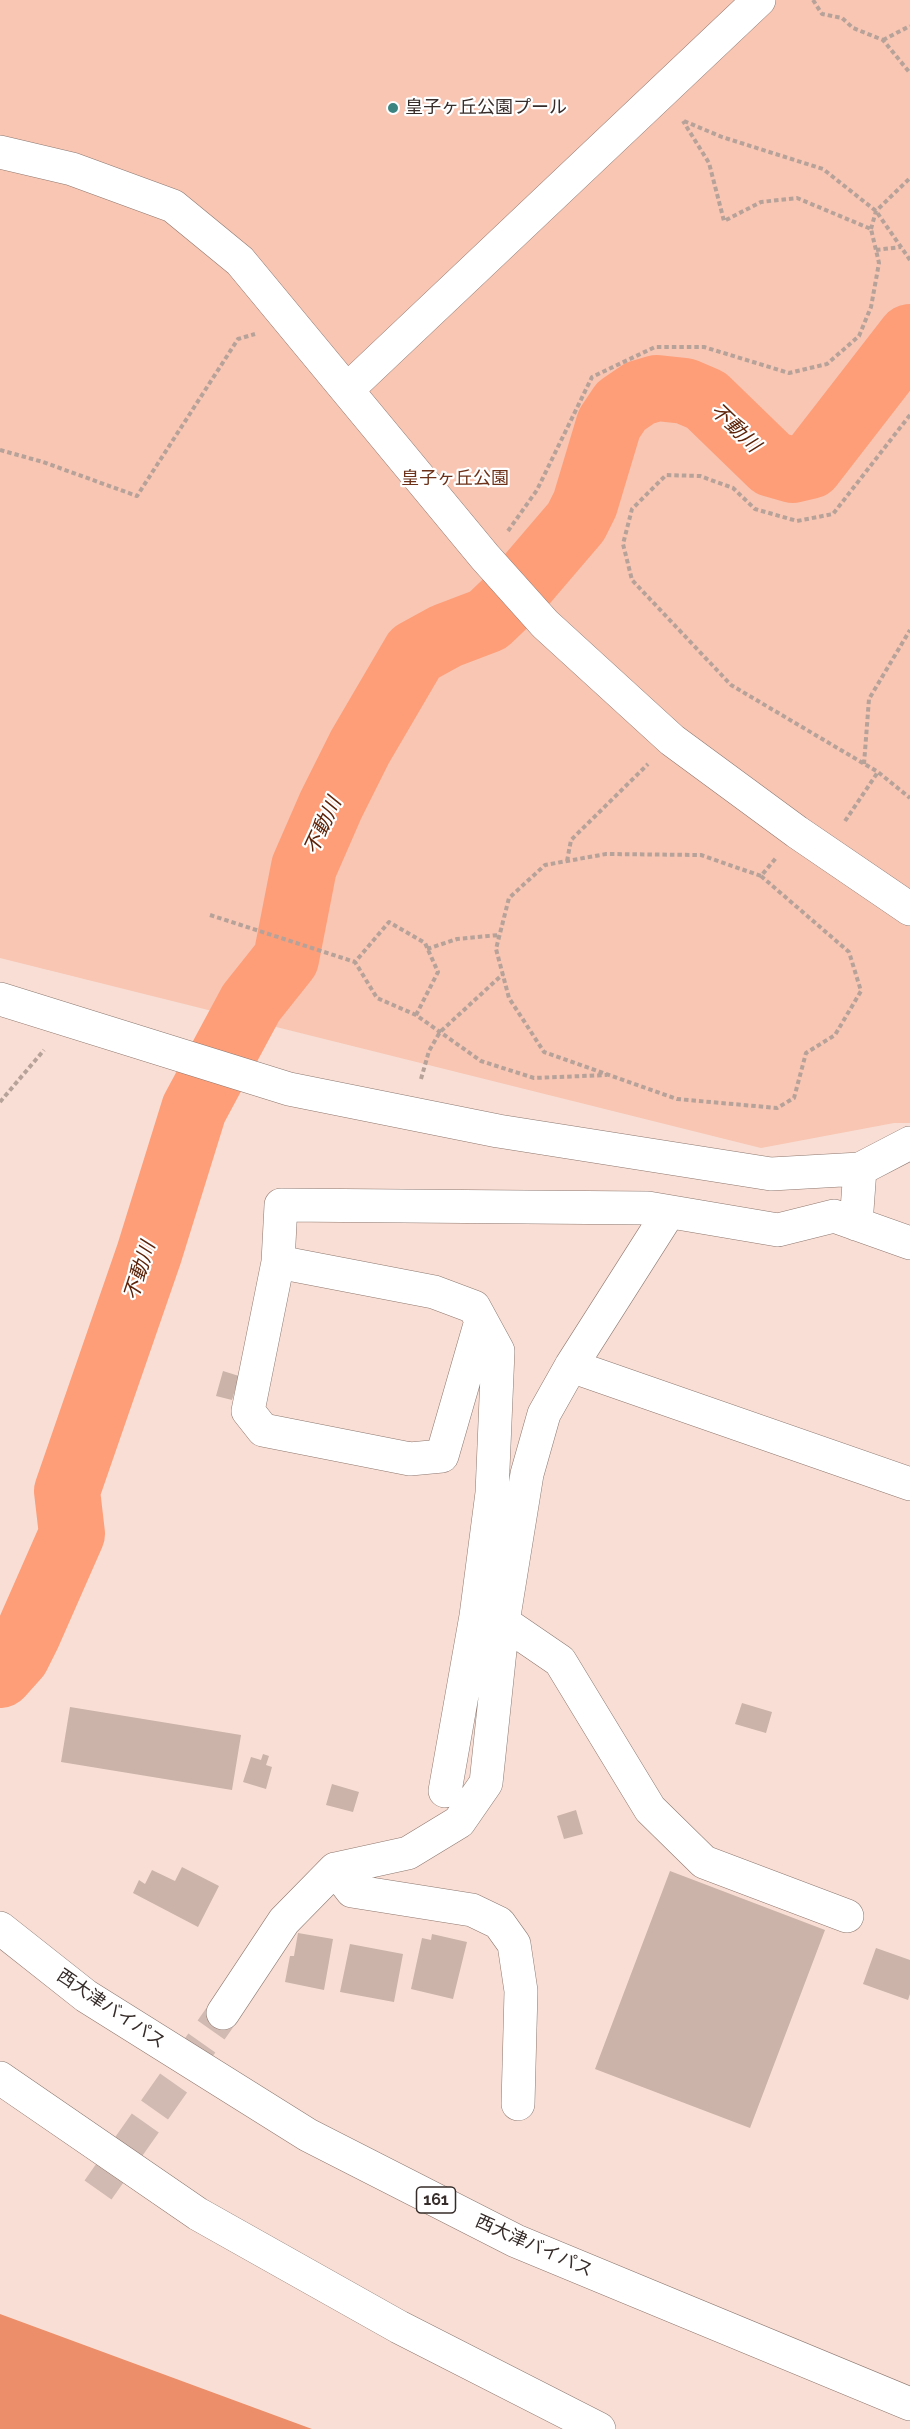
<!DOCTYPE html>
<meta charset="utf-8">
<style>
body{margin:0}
canvas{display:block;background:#f8ded4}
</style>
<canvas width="910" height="2429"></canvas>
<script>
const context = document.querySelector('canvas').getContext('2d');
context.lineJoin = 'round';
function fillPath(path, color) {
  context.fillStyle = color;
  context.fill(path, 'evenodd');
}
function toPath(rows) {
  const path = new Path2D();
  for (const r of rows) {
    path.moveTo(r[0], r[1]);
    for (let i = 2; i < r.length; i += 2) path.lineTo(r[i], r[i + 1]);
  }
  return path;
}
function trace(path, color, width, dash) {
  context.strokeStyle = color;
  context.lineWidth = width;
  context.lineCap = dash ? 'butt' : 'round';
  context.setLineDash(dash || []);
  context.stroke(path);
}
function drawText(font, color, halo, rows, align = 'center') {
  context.font = font + ' Raleway,"Noto Sans JP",sans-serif';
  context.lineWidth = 4.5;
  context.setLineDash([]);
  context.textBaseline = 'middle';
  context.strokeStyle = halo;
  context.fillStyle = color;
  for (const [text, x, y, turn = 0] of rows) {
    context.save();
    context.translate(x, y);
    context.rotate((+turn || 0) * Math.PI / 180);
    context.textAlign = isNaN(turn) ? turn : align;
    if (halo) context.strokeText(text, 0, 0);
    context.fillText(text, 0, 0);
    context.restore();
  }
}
const green = toPath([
 [0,0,910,0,910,1123,894,1123,761,1148,0,958]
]);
const forest = toPath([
 [0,2314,312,2429,0,2429]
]);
const river = toPath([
 [0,1675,17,1656,28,1634,72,1534,67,1491,149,1254,194,1109,251,1003,286,959,304,867,331,805,360,747,415,653,446,636,488,620,511,598,576,522,585,504,609,424,621,406,640,393,657,388,685,391,706,400,772,464,793,470,810,466,910,337]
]);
const building = toPath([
 [223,1371,239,1376,232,1400,216,1396],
 [742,1703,772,1712,766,1733,735,1724],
 [70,1707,241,1735,232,1790,61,1762],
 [263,1754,269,1756,266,1765,272,1767,266,1789,243,1782,251,1757,261,1760],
 [332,1784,359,1792,353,1812,326,1805],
 [576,1810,583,1834,564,1839,557,1816],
 [182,1867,219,1886,198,1927,133,1893,139,1880,145,1884,152,1870,175,1881],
 [670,1871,825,1930,750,2128,595,2069],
 [298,1933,333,1939,324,1990,285,1982,290,1956,294,1956],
 [432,1934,467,1942,453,1999,411,1989,422,1938,431,1940],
 [350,1944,403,1954,394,2002,340,1992],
 [876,1948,910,1960,910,1994,908,2000,863,1984]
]);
const minorTunnel = toPath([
 [98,2190,223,2013]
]);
const path = toPath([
 [813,0,822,14,842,18,853,28,883,40,910,73],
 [883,40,910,26],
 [684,121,722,137,823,169,876,211,910,260],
 [871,229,876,211,910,178],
 [876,250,901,247],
 [910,415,833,514,797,521,755,509,733,488,700,476,666,475,632,509,623,544,632,580,731,685,878,772,910,798],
 [0,450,43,462,137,496,238,339,255,334],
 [508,531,537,490,592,377,655,347,704,347,789,373,827,364,859,336,871,307,879,263,871,229,797,198,761,202,724,221,709,163,683,121],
 [864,764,869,699,910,630],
 [845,821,878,772],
 [567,861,571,840,648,764],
 [761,876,849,952,861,991,835,1035,806,1053,794,1098,777,1108,677,1099,544,1052,509,998,496,949,509,898,545,865,606,854,701,855,761,876,776,858],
 [210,915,355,962],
 [427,949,457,939,499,935],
 [416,1015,438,972,425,943,389,922,355,962,377,998,416,1015,481,1061,534,1078,607,1075],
 [421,1079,429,1051,440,1032,503,974],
 [0,1102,44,1050]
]);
const minor = toPath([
 [0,152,72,169,173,206,240,261,485,557,545,624,672,740,797,832,910,909],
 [348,389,759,0],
 [0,999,289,1089,498,1131,771,1174,860,1169,910,1143],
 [856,1224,860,1169],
 [278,1262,434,1292,474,1307,498,1351,492,1493,476,1616,445,1791],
 [481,1321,442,1456,410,1459,263,1430,248,1411,278,1262,281,1205,648,1208,778,1230,834,1216,910,1243],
 [571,1366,910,1484],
 [503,1622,560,1661,650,1809,704,1862,847,1916],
 [335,1869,352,1891,472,1910,499,1923,514,1944,521,1991,518,2104],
 [223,2013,284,1921,335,1869,408,1853,459,1822,486,1783,503,1622,527,1474,544,1414,571,1366,669,1212]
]);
const highway = toPath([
 [0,1928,86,1996,308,2135,516,2241,910,2404],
 [0,2078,198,2214,399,2327,599,2429]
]);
const markers = [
 [393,108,6,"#3b8380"]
];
const shields = [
 [436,2200,39]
];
const shieldNames = [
 ["161",436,2200]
];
const poiNames = [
 ["皇子ヶ丘公園プール",405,108]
];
const parkNames = [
 ["皇子ヶ丘公園",455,479]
];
const streetNames = [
 ["西大津バイパス",111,2009,34],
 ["西大津バイパス",534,2246,24]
];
const waterNames = [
 ["不動川",735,428,44],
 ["不動川",323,826,-65],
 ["不動川",140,1271,-72]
];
fillPath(green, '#f8c6b3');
fillPath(forest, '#eb8e69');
trace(river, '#fd9e79', 66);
fillPath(building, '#cbb3a9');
trace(minorTunnel, '#d1bab2', 33, [33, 16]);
trace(minor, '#8e776f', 34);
trace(highway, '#8e776f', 34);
trace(path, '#b7a29a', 4, [4.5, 3]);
trace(minor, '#fff', 33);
trace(highway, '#fff', 33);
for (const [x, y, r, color] of markers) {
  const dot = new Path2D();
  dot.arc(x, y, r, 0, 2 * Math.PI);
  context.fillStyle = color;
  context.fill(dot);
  trace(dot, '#fff', 2);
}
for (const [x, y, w] of shields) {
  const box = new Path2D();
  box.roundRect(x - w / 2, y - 13, w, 26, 4.5);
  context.fillStyle = '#fff';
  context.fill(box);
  trace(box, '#362c29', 1.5);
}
drawText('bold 16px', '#362c29', null, shieldNames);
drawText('18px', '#362c29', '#fff', poiNames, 'left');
drawText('18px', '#6c3118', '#fff', parkNames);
drawText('18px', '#362c29', '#fff', streetNames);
drawText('italic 20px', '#5d2308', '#fff', waterNames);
</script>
